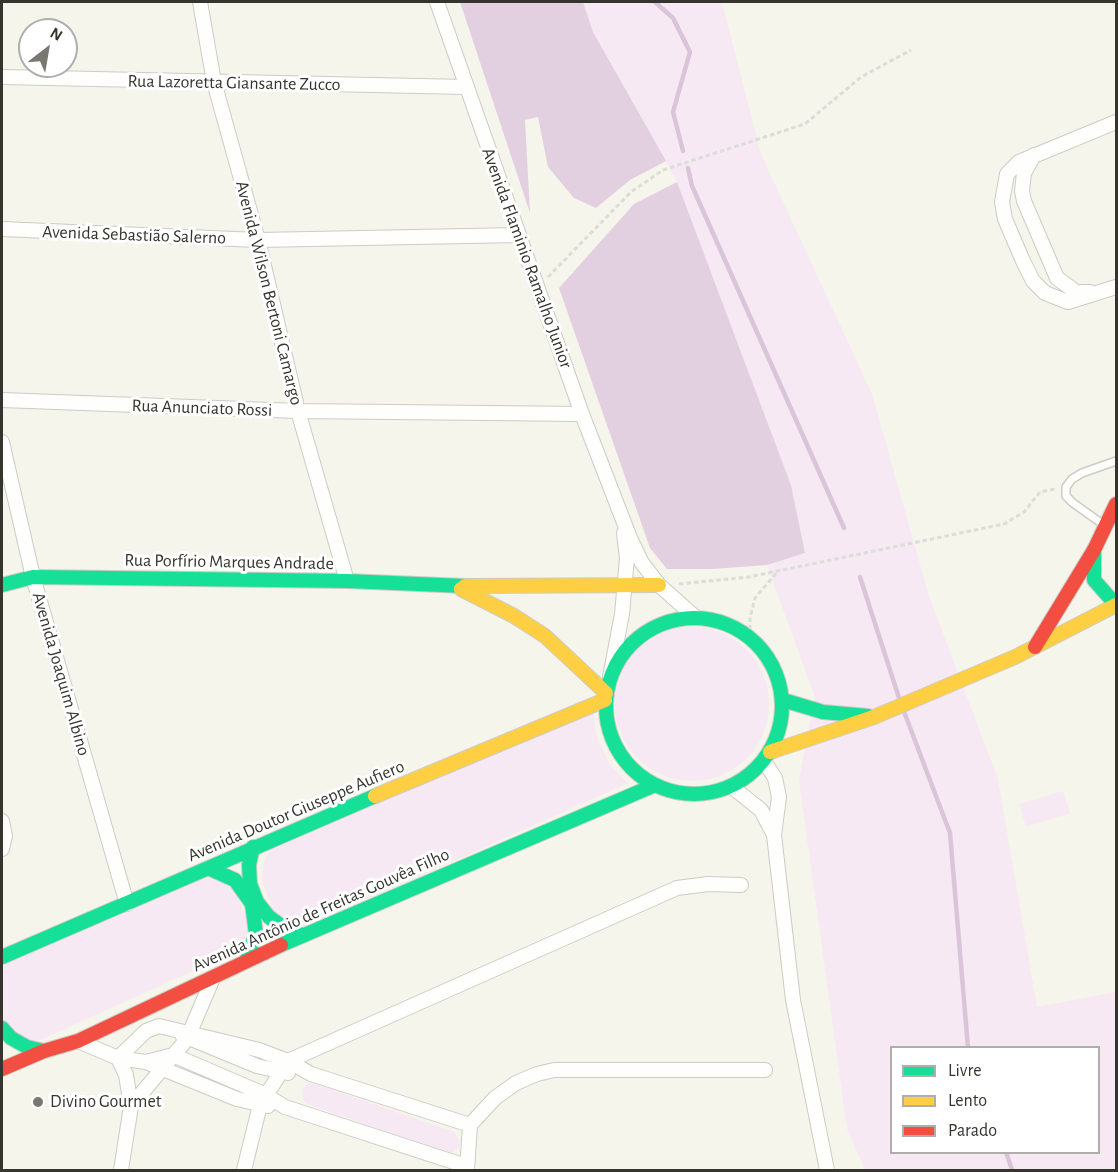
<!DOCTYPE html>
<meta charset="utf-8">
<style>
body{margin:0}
#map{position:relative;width:1118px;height:1172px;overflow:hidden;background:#f5f5ec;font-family:"Alegreya Sans",sans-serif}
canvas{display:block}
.frame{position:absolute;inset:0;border:3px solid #35352e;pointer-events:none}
.legend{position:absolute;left:890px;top:1046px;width:210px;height:108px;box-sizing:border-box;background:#fff;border:2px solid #aeaeab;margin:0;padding:8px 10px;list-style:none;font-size:18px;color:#35352e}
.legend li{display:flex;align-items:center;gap:12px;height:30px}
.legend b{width:30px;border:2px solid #aeaeab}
.north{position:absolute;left:18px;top:18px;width:60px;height:60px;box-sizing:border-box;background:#fff;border:2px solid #aeaeab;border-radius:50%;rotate:31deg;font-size:16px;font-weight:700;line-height:24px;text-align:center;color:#35352e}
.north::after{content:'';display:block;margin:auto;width:21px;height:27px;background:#787870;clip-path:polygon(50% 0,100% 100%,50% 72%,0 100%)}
</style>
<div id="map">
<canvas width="1118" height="1172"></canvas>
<div class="frame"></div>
<ul class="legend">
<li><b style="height:8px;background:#16e098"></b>Livre</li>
<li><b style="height:8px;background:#ffcf43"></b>Lento</li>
<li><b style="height:8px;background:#f24e42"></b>Parado</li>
</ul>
<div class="north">N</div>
</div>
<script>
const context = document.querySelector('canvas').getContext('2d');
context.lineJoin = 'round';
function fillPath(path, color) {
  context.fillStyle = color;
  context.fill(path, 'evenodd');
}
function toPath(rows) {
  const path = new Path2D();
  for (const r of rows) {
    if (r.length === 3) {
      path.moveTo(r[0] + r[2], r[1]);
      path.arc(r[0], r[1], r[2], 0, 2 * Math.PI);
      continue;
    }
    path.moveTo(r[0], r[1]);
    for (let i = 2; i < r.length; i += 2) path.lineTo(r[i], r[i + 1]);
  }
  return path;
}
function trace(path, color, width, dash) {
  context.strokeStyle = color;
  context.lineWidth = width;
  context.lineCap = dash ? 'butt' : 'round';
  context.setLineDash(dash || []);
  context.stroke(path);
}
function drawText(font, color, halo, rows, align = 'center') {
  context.font = font + ' "Alegreya Sans",sans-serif';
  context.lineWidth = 6;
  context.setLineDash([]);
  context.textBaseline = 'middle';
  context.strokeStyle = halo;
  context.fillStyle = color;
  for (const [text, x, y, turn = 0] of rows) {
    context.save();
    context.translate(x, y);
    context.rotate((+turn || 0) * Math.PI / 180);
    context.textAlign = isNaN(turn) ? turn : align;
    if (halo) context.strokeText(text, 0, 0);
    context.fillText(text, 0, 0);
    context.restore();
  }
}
const green = toPath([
 [583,2,722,2,761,154,872,394,929,596,998,779,1037,1007,1116,992,1116,1170,865,1170,847,1129,799,780,815,697,767,565,805,553,791,485,677,182,593,32],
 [892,1048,1098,1048,1098,1152,892,1152],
 [692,704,77],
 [593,709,597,738,611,766,628,783,306,927,276,917,261,878,265,858,271,850],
 [1063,791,1070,813,1026,827,1019,804],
 [204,875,233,886,250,926,241,949,36,1042,7,1029,2,1016,2,967,6,963],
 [310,1082,454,1132,460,1140,460,1146,452,1153,447,1153,307,1104,303,1100,302,1089]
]);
const forest = toPath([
 [460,2,583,2,593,32,666,161,630,180,596,208,574,198,548,167,538,117,525,120,530,213],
 [677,182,791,485,805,553,767,565,713,569,667,569,650,548,559,288,634,204]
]);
const stream = toPath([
 [655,2,673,18,690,52,673,112,683,151],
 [688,168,692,186,844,528],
 [860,577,900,701],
 [903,709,950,833,968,1048],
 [1006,1152,1012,1170]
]);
const path = toPath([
 [548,277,631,192,663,170,805,124,861,77,911,50],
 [679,584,749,577,1004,524,1024,512,1040,492,1055,489],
 [750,637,750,618,755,598,778,571]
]);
const lane = toPath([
 [1104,525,1073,503,1066,496,1066,487,1072,479,1082,473,1116,461]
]);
const street = toPath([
 [200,2,214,82,258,240,298,411,347,581],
 [437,2,582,414,630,538,642,563,659,585,695,617],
 [2,77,466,87],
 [1116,122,1019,162,1007,174,1002,202,1005,219,1023,261,1033,281,1045,293,1068,302,1116,287],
 [1034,155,1024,173,1022,191,1024,201,1057,278,1076,292,1090,292],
 [2,229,258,240,519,235],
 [2,400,298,411,582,414],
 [2,442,33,577,127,904],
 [610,677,622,614,627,558,624,533],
 [764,761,775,778,779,797,774,835,793,1000,827,1170],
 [731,786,761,810,774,835],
 [2,821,5,836,2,849],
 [182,1035,257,1066,288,1073],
 [78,1041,118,1058,146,1062,237,1099,268,1106],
 [146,1062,173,1055,264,1094,285,1107,466,1166],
 [131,1106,187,1039,213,978],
 [121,1170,131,1106,126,1075,118,1058,146,1031,159,1026,259,1050,288,1061,311,1074,470,1125],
 [244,1170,260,1105,288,1061,677,888,708,884,741,885],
 [467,1170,470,1125,495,1098,516,1083,537,1074,554,1070,765,1070]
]);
const fast = toPath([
 [1094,550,1094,580,1116,605],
 [2,585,33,577,347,581,465,586],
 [694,706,88],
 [783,700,823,712,868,716],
 [253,847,249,865,250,884,257,902,269,917,284,928,302,935],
 [208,868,235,880,252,904,256,934,246,961],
 [281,945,655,785],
 [2,957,375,796],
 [2,1028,11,1038,27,1047,44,1051]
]);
const slow = toPath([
 [465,586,659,585],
 [461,589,514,616,545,636,606,693],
 [770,752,874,717,1015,657,1116,605],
 [375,796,605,700]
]);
const jam = toPath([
 [1035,647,1094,550,1116,504],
 [2,1069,44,1051,78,1041,281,945]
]);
const markers = [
 [38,1102,6,"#787870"]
];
const streetNames = [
 ["Rua Lazoretta Giansante Zucco",234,83,1],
 ["Avenida Sebastião Salerno",134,235,2],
 ["Avenida Flaminio Ramalho Junior",527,258,70],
 ["Avenida Wilson Bertoni Camargo",269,293,76],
 ["Rua Anunciato Rossi",202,408,2],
 ["Rua Porfírio Marques Andrade",229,562,1],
 ["Avenida Joaquim Albino",61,674,74],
 ["Avenida Doutor Giuseppe Aufiero",296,811,-23],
 ["Avenida Antônio de Freitas Gouvêa Filho",321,910,-24]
];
const poiNames = [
 ["Divino Gourmet",50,1102]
];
fillPath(green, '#f6e9f3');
fillPath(forest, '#e2d0e0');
trace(stream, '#dac4da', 4.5);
trace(lane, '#ccccc6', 10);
trace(street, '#ccccc6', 16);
trace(fast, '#ccccc6', 16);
trace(slow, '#ccccc6', 16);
trace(jam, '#ccccc6', 16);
trace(path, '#dcdcd9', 3, [4.5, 3]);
trace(lane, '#fefefc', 7);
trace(street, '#fefefc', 14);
trace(fast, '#16e098', 14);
trace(slow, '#ffcf43', 14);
trace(jam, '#f24e42', 14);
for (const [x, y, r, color] of markers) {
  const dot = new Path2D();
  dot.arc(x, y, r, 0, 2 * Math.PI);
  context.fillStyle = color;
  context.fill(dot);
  trace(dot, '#fff', 2);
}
drawText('18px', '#35352e', '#fff', streetNames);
drawText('18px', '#35352e', '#fff', poiNames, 'left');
</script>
